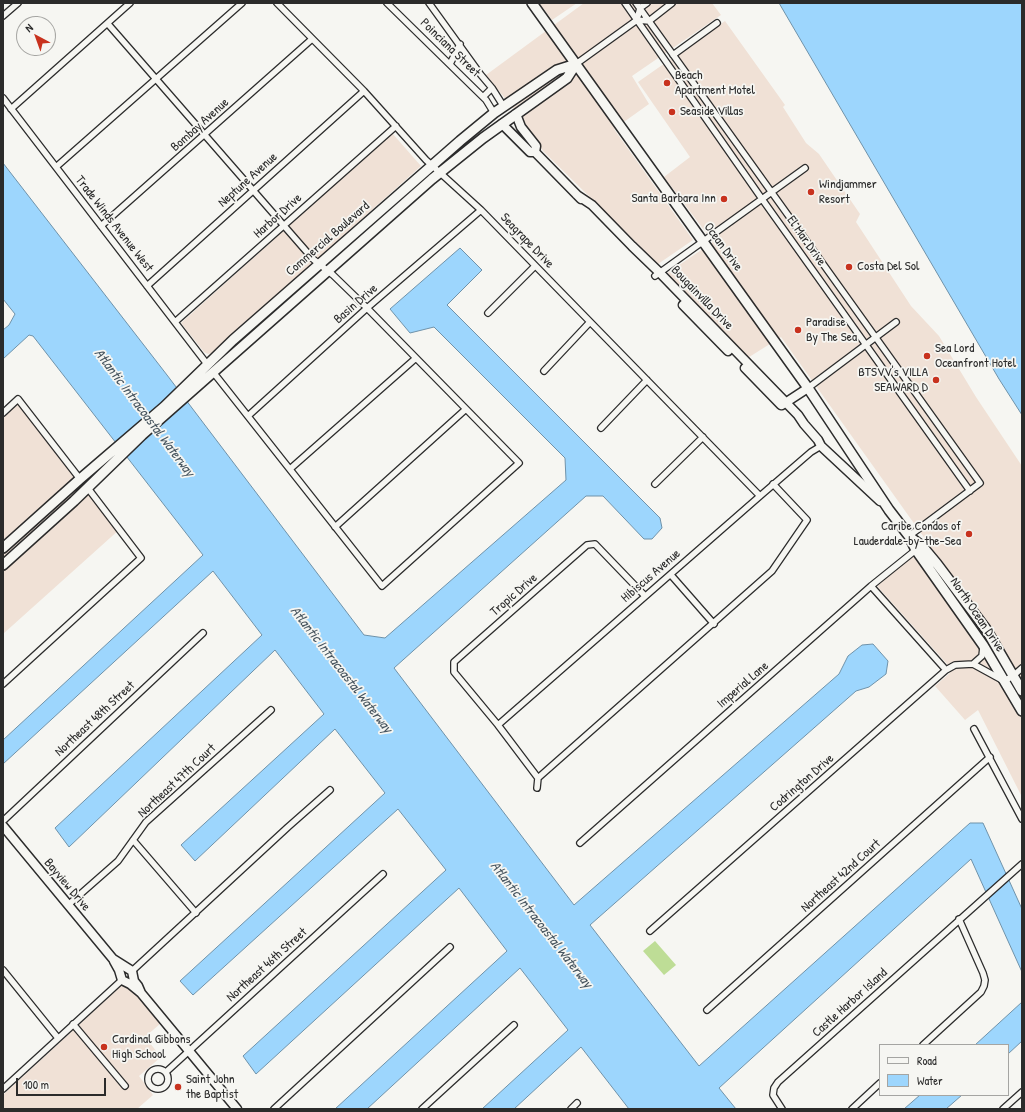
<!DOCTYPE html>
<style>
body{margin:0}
#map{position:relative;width:1025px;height:1112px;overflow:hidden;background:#f6f6f2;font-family:"Patrick Hand",sans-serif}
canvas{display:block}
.frame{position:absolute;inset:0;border:4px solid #2b2b2b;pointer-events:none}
.legend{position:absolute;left:879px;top:1044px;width:130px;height:52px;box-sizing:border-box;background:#f6f6f2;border:1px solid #a5a5a2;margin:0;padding:5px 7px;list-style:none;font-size:12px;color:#2b2b2b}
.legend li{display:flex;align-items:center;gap:8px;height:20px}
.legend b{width:20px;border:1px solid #a5a5a2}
.north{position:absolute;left:16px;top:16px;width:40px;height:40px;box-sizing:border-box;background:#f6f6f2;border:1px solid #a5a5a2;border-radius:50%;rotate:319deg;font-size:11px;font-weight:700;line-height:16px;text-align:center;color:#2b2b2b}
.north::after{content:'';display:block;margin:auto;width:14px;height:18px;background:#c8321e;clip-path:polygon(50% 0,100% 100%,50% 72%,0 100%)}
.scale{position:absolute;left:16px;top:1078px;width:90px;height:18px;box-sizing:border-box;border:2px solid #2b2b2b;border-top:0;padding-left:5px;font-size:12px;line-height:14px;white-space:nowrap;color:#2b2b2b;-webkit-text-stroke:3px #f6f6f2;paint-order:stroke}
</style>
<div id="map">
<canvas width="1025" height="1112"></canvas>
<div class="frame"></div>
<ul class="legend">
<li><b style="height:5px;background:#f6f6f2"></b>Road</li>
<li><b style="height:11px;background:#9dd6fd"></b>Water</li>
</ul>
<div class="north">N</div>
<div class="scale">100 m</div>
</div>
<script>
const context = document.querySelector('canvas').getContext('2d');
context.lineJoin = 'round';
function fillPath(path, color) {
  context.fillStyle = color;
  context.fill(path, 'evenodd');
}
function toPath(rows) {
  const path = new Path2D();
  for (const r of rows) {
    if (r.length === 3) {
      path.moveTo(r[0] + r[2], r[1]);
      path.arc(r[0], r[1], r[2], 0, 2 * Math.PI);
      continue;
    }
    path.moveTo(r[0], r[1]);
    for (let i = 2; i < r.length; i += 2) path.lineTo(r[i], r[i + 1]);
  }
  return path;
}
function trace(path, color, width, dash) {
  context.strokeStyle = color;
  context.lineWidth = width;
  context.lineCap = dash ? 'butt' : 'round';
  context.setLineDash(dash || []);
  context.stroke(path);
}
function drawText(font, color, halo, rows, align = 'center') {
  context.font = font + ' "Patrick Hand",sans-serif';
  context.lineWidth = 3.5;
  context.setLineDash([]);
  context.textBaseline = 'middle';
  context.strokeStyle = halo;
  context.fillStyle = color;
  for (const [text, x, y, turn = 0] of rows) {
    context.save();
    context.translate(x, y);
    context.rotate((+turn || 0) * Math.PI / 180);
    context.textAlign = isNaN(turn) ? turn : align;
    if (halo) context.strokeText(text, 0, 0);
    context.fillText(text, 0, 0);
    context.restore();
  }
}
const built = toPath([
 [539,3,577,3,552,20],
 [584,3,712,3,721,15,632,76,649,104,614,129,693,240,658,264,543,151,521,118,486,75],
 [725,21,785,105,783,107,806,143,819,154,860,214,856,222,911,306,939,336,976,397,1022,466,1022,797,978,710,965,720,935,686,950,673,947,664,877,586,928,543,781,337,746,359,666,274,713,242,664,177,690,157,638,82],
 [392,133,421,166,212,353,208,354,204,352,181,323],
 [20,401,120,529,3,634,3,415],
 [121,986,131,987,161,1023,145,1037,161,1057,139,1076,153,1095,137,1109,3,1109,3,1095]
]);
const green = toPath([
 [655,941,676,965,664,975,643,951]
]);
const water = toPath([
 [779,3,1022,3,1022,415,999,379,779,3],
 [3,163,167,375,364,635,385,638,566,480,565,458,434,327,410,333,390,309,460,248,482,270,447,305,660,518,662,528,652,539,644,539,603,496,586,496,394,668,574,905,839,674,848,656,862,645,873,644,888,661,886,674,869,687,856,691,590,925,699,1066,970,823,983,823,1022,909,1022,972,971,859,719,1088,736,1109,629,1109,581,1047,514,1109,482,1109,568,1030,520,968,367,1109,335,1109,507,951,459,888,256,1074,243,1056,446,870,398,809,193,995,180,981,385,793,335,729,195,861,181,845,324,714,275,650,69,847,55,828,262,635,213,571,3,764,3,740,203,555,33,336,29,335,3,359,3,330,9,325,15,314,3,299,3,163],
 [1022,1002,1022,1041,1008,1054,1008,1045,975,1045,1022,1002],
 [920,1095,962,1095,946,1109,904,1109,920,1095]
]);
const street = toPath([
 [277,3,364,91,426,160,481,210,760,496],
 [387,3,486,100,494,113],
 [429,3,481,75,492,88,504,107],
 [625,3,762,199,970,491],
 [636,3,980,483,909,536],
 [3,16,18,3],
 [637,20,640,8,647,3],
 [108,24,313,259,333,275,367,308,519,463,382,586,213,372],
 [673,55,717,23],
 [450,64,460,44],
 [576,64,637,20,649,21,672,3],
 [483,97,492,88],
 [3,98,207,364],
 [11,109,130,3],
 [56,167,242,3],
 [101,226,312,39],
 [655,276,805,168],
 [147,286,364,91],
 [488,313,535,266],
 [175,322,396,126],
 [544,371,590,322],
 [808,388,896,322],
 [3,413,18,399,80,479],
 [248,416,367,308,481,210],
 [601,428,647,380],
 [290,469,416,358],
 [655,484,703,437],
 [335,527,466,409],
 [671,575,714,624],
 [871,586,946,670],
 [973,664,982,656,983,647],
 [3,684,141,558,87,487],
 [498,725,760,496,811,452,821,446],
 [974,729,1022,819],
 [538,778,498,725,454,672,454,662,587,545,595,544,645,596],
 [537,788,538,778,772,571,807,520,773,484],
 [3,821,203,633],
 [133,840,196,913],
 [580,843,871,586,917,549],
 [68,905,118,861,146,822,271,710],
 [650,931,946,670,955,665,973,664,1004,681,1013,676,1022,668],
 [3,970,58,1038],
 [132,971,288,827,330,790],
 [707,1010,990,757],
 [73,1024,125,1086],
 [923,1045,981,992,984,986,985,980,983,973,959,919],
 [158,1079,10],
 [166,1072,383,874],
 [3,1089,122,980],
 [274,1109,450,947],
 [422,1109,514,1025],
 [571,1109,577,1103],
 [782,1109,773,1095,774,1088,778,1082,1022,864],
 [852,1109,880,1083],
 [1003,1109,1022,1092]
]);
const secondary = toPath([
 [516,114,521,127,536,146,535,152],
 [502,124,530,152,535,152],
 [535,152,581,199],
 [577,195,592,205,632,246,659,272,798,415,804,424,818,440,821,446,880,501],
 [683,305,728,351],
 [745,368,781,405],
 [782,405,808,388],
 [3,826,113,959,132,971,134,981,138,986,141,993],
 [114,961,119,970,122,980,130,984,141,993,237,1109]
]);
const primary = toPath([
 [532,3,808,388,889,510,909,536,916,550,983,645,1022,711],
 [910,537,922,546,937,564,986,629,1022,691],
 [3,548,80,479,164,407,233,340,460,141,494,113,557,70,576,64],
 [3,565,74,501,142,435,432,179,483,138,567,78,576,64]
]);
const markers = [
 [667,83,4,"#c8321e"],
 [672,112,4,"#c8321e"],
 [811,192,4,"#c8321e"],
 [724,199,4,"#c8321e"],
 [849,267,4,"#c8321e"],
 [798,330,4,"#c8321e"],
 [927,356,4,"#c8321e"],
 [936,380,4,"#c8321e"],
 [969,534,4,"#c8321e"],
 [104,1047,4,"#c8321e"],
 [178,1087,4,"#c8321e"]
];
const streetNames = [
 ["Poinciana Street",450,48,44],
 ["Bombay Avenue",200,125,-42],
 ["Neptune Avenue",248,180,-42],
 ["Harbor Drive",278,216,-42],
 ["Trade Winds Avenue West",114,224,52],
 ["Commercial Boulevard",328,239,-41],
 ["Seagrape Drive",527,241,46],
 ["El Mar Drive",806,241,55],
 ["Ocean Drive",723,247,54],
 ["Bougainvilla Drive",702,298,46],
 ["Basin Drive",356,304,-41],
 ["Hibiscus Avenue",651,576,-41],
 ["Tropic Drive",514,595,-41],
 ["North Ocean Drive",977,615,56],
 ["Imperial Lane",743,685,-41],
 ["Northeast 48th Street",95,719,-43],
 ["Northeast 47th Court",177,781,-43],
 ["Codrington Drive",802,783,-41],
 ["Northeast 42nd Court",841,876,-42],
 ["Bayview Drive",67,885,50],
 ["Northeast 46th Street",267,965,-42],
 ["Castle Harbor Island",850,1003,-42]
];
const poiNames = [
 ["Beach",675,76],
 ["Apartment Motel",675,91],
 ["Seaside Villas",680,112],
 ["Windjammer",819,185],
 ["Resort",819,200],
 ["Santa Barbara Inn",716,199,"right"],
 ["Costa Del Sol",857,267],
 ["Paradise",806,323],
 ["By The Sea",806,338],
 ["Sea Lord",935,349],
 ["Oceanfront Hotel",935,364],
 ["BTSVV's VILLA",928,373,"right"],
 ["SEAWARD D",928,388,"right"],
 ["Caribe Condos of",961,527,"right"],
 ["Lauderdale-by-the-Sea",961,542,"right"],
 ["Cardinal Gibbons",112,1040],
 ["High School",112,1055],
 ["Saint John",186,1080],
 ["the Baptist",186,1095]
];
const waterNames = [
 ["Atlantic Intracoastal Waterway",144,413,53],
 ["Atlantic Intracoastal Waterway",341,670,52],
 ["Atlantic Intracoastal Waterway",541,925,52]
];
fillPath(built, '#f0e1d6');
fillPath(green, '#bedd96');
fillPath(water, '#9dd6fd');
trace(water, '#6f92a9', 1);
trace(street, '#2b2b2b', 8);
trace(secondary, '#2b2b2b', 11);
trace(primary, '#2b2b2b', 12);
trace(street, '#f6f6f2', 5.5);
trace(secondary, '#f6f6f2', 8);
trace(primary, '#f6f6f2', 9);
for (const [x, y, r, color] of markers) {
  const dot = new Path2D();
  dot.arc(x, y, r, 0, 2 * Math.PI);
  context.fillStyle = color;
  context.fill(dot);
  trace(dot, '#f6f6f2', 1.5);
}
drawText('13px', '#2b2b2b', '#f6f6f2', streetNames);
drawText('13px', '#2b2b2b', '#f6f6f2', poiNames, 'left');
drawText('italic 14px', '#485660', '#f6f6f2', waterNames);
</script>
